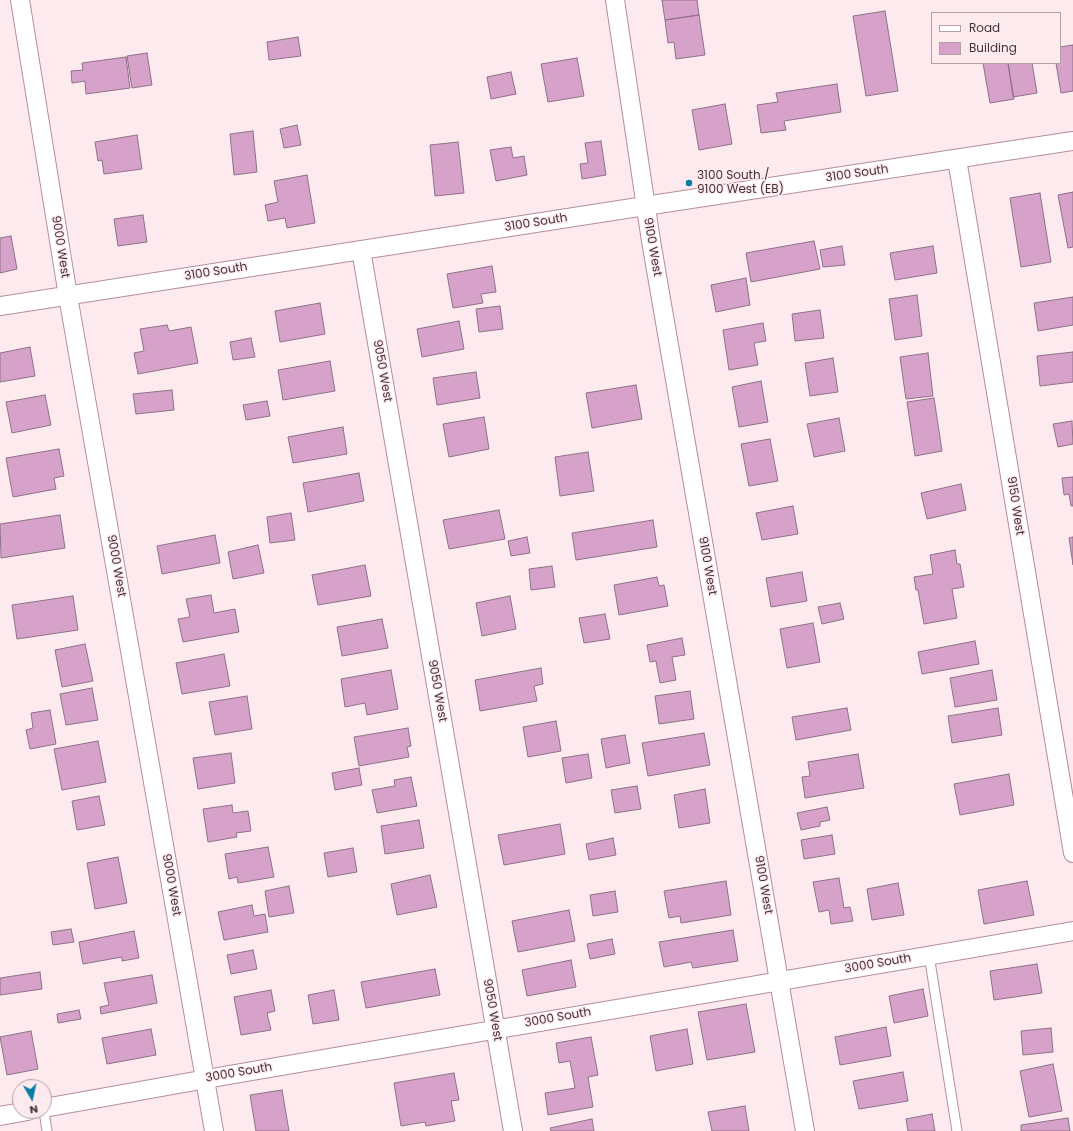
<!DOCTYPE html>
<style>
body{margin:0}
#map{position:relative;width:1073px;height:1131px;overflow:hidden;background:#fceaee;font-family:Poppins,sans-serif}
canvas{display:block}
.legend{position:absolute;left:931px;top:12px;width:130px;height:52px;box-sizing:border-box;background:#fceaee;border:1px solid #b2a0a4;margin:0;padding:5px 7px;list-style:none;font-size:12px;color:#433236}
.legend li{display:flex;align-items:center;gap:8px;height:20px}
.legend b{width:20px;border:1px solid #b2a0a4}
.north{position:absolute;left:12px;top:1079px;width:40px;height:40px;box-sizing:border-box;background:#fceaee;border:1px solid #b2a0a4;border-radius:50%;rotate:171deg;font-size:11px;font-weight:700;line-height:16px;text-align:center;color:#433236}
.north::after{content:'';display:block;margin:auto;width:14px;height:18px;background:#077ca4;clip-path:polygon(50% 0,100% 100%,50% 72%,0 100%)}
</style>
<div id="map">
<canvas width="1073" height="1131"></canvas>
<ul class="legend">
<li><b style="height:5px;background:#fff"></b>Road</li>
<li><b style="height:11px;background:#d6a2ca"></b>Building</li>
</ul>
<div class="north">N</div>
</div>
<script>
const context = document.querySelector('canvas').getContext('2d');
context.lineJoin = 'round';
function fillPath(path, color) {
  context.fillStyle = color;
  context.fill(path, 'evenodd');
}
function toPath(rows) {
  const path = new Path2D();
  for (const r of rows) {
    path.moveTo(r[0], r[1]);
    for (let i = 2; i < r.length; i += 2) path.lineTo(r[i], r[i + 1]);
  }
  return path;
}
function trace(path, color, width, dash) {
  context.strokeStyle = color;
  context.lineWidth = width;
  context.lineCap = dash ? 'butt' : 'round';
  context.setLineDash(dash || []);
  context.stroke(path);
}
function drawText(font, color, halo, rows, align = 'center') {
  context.font = font + ' Poppins,sans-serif';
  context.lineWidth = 3;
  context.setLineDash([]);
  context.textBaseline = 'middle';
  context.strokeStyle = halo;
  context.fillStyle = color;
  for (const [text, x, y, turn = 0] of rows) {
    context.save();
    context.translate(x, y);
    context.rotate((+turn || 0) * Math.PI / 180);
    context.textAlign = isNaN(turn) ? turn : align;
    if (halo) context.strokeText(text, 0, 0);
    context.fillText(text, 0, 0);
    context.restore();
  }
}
const building = toPath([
 [662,0,697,0,699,15,665,20,662,0],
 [885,11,898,91,866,96,853,16,885,11],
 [699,15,705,55,676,59,674,42,668,43,665,20,699,15],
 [298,37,301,56,269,60,267,42,298,37],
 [1073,45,1073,91,1061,93,1056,63,1060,63,1060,47,1073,45],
 [147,53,152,85,132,88,127,56,147,53],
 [126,57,130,88,86,94,85,81,72,83,71,71,83,70,82,63,126,57],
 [577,58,584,96,548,102,541,64,577,58],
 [983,63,1008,63,1014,99,990,103,983,63],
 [1008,63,1032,63,1037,93,1013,97,1008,63],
 [511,72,516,94,491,99,487,77,511,72],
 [837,84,841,112,784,121,786,130,761,133,757,105,778,102,776,93,837,84],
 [725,104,732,144,699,150,692,110,725,104],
 [297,125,301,145,284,148,280,129,297,125],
 [253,131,257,172,234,175,230,134,253,131],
 [137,135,142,169,104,174,102,160,98,161,95,142,137,135],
 [601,141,606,175,582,179,580,164,588,163,585,143,601,141],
 [458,142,464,193,435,196,430,145,458,142],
 [511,147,513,158,524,156,527,175,496,181,490,150,511,147],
 [307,175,315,223,287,228,285,218,268,221,265,205,278,202,274,181,307,175],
 [1073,192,1073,247,1068,248,1058,195,1073,192],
 [1040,193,1051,262,1021,267,1010,198,1040,193],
 [143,215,147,242,118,246,114,219,143,215],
 [11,236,17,269,0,273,0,238,11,236],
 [814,241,820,269,751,282,746,253,814,241],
 [842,246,845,265,823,267,820,250,842,246],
 [933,246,937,273,895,280,890,253,933,246],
 [492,266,496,292,481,294,483,303,453,308,447,274,492,266],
 [746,278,750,305,716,312,711,285,746,278],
 [917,295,922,336,895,340,889,299,917,295],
 [1073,297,1073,325,1038,331,1034,303,1073,297],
 [320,303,325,334,280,342,275,311,320,303],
 [500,306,503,329,479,332,476,309,500,306],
 [820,310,824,338,795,341,792,314,820,310],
 [459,321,464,349,422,357,417,329,459,321],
 [763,323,766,341,754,343,758,365,729,370,723,330,763,323],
 [167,325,169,331,191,327,198,363,138,374,134,353,144,351,140,329,167,325],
 [251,338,255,357,233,360,230,342,251,338],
 [30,347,35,376,0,382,0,353,30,347],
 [1073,352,1073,382,1040,386,1037,356,1073,352],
 [928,353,933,396,906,399,900,357,928,353],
 [833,358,838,392,810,396,805,363,833,358],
 [330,361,335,391,283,400,278,370,330,361],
 [476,372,480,398,437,405,433,378,476,372],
 [761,381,768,422,739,427,732,387,761,381],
 [636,385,642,419,592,428,586,393,636,385],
 [172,390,174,410,136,414,133,394,172,390],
 [45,395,51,425,12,433,6,402,45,395],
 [934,398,942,451,915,456,907,402,934,398],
 [267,401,270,416,246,420,243,405,267,401],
 [484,417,489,449,449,457,443,424,484,417],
 [839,418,845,451,814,457,807,424,839,418],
 [1072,421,1073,444,1058,447,1053,424,1072,421],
 [343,427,347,454,293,463,288,437,343,427],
 [770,439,778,481,749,486,741,444,770,439],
 [59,449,64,476,54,478,56,489,13,497,6,458,59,449],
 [588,452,594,491,560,496,555,457,588,452],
 [359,473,364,501,308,512,303,483,359,473],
 [1073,477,1073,506,1071,506,1069,494,1064,495,1062,478,1073,477],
 [961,484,966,510,927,519,921,493,961,484],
 [793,506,798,534,762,540,756,513,793,506],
 [499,510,505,539,449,549,443,520,499,510],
 [291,513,295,540,270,543,267,517,291,513],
 [60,515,65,548,1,558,0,524,60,515],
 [653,520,657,547,576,560,572,533,653,520],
 [215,535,220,563,162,574,157,546,215,535],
 [527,537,530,553,511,556,508,541,527,537],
 [1073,537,1073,565,1069,538,1073,537],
 [258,545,264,573,233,579,228,552,258,545],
 [955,550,957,564,960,564,964,587,952,589,957,618,924,624,918,590,916,590,914,577,933,574,930,555,955,550],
 [365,565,371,596,318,605,312,575,365,565],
 [552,566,555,587,531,590,529,569,552,566],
 [802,572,807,601,771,607,766,578,802,572],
 [657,577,659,586,664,585,668,606,619,615,614,585,657,577],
 [211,595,214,613,235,609,239,632,183,642,178,619,190,617,186,599,211,595],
 [73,596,78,630,17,639,12,605,73,596],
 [510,596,516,629,482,636,476,603,510,596],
 [840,603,844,619,822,624,818,607,840,603],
 [605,614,610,639,584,643,579,618,605,614],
 [382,619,388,648,342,656,337,627,382,619],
 [813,623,820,662,787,668,780,629,813,623],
 [682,638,685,655,672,657,676,680,660,683,656,661,650,662,647,645,682,638],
 [975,641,979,664,922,674,918,652,975,641],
 [85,644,93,681,62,687,55,650,85,644],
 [224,654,230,686,182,694,176,663,224,654],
 [541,668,543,684,534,686,537,701,480,711,475,680,541,668],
 [391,670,398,709,367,715,365,703,345,707,341,679,391,670],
 [992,670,997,700,955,707,950,678,992,670],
 [92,688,98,720,66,725,60,694,92,688],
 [690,691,694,719,659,724,655,696,690,691],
 [247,696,252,729,215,735,209,702,247,696],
 [847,708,851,730,796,740,792,717,847,708],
 [998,708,1002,735,952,743,948,716,998,708],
 [50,710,56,744,30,749,26,730,33,728,31,713,50,710],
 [556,721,561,751,528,757,523,727,556,721],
 [408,728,411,746,407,747,409,757,359,766,354,737,408,728],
 [704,733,710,765,648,776,642,743,704,733],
 [625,735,630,763,606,768,601,739,625,735],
 [98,741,106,782,62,790,54,749,98,741],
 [231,753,235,783,198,789,193,758,231,753],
 [588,754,592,778,566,783,562,758,588,754],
 [858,754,864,788,805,798,802,777,810,776,808,762,858,754],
 [359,768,362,785,335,790,332,773,359,768],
 [1009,774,1014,805,960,815,954,784,1009,774],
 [411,777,417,806,377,813,372,790,395,786,394,780,411,777],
 [637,786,641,809,615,813,611,790,637,786],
 [705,789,710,823,679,828,674,795,705,789],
 [99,796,105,825,77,830,72,801,99,796],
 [232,805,233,813,248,811,251,831,236,833,237,837,208,842,203,809,232,805],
 [827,807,830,820,820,822,820,826,801,830,797,813,827,807],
 [419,820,424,848,385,854,381,826,419,820],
 [560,824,565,854,504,865,498,835,560,824],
 [832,835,835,854,804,859,801,840,832,835],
 [613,838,616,855,589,860,586,844,613,838],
 [268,847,274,877,238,883,237,877,229,879,225,854,268,847],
 [353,848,357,872,328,877,324,853,353,848],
 [118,857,127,903,95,909,87,863,118,857],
 [430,875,437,907,397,915,391,884,430,875],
 [839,878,844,908,850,907,853,921,831,924,829,910,819,912,813,882,839,878],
 [726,881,731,915,681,923,680,916,669,918,664,891,726,881],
 [1027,881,1034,915,984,924,978,890,1027,881],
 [898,883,904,915,872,920,867,889,898,883],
 [289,886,294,913,269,917,265,891,289,886],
 [615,891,618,912,593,916,590,895,615,891],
 [252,905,254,916,265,914,268,932,224,940,218,912,252,905],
 [569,910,575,941,518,952,512,921,569,910],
 [71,929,74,942,53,945,51,932,71,929],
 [733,930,738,961,693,968,691,962,664,967,659,942,733,930],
 [134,931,139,958,122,961,122,957,83,964,79,942,134,931],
 [612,939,615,954,590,959,587,944,612,939],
 [253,950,257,969,231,974,227,955,253,950],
 [571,960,576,987,527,996,522,970,571,960],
 [1037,964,1042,993,994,1000,990,971,1037,964],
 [435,969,440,995,366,1008,361,982,435,969],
 [40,972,42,989,0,995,0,978,40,972],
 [152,975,157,1003,101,1014,100,1007,109,1005,104,983,152,975],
 [923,989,928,1016,894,1023,889,996,923,989],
 [271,990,275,1011,267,1013,271,1030,241,1035,234,997,271,990],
 [334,990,339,1020,313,1024,308,995,334,990],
 [746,1004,755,1052,707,1060,698,1012,746,1004],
 [79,1010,81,1019,58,1023,57,1014,79,1010],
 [886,1027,891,1056,840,1065,835,1037,886,1027],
 [1051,1028,1053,1052,1023,1055,1021,1031,1051,1028],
 [151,1029,156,1055,107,1064,102,1038,151,1029],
 [687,1029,693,1064,656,1071,650,1036,687,1029],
 [31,1031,38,1069,7,1075,0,1037,31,1031],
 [591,1037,598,1075,588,1077,593,1107,548,1115,545,1093,575,1088,570,1061,559,1063,556,1043,591,1037],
 [1053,1064,1062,1111,1029,1117,1020,1071,1053,1064],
 [903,1072,908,1101,859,1109,853,1081,903,1072],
 [454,1073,459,1100,451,1101,455,1121,426,1126,425,1122,401,1126,394,1083,454,1073],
 [282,1090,289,1131,256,1131,250,1095,282,1090],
 [745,1106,749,1131,712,1131,708,1112,745,1106],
 [932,1114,935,1131,908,1131,906,1119,932,1114],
 [1068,1118,1070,1131,1021,1131,1021,1125,1068,1118],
 [592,1119,594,1131,551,1131,550,1128,592,1119]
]);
const lane = toPath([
 [929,955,957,1131],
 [44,1111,47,1131]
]);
const street = toPath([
 [20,0,68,296,214,1131],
 [615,0,651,241,805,1131],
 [957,159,1073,853],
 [361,250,513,1131],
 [0,306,645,206,1073,141],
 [44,1108,229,1075,1073,931],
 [0,1116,28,1111]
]);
const markers = [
 [689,183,4,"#077ca4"]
];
const streetNames = [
 ["3100 South",857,174,-8],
 ["3100 South",536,223,-9],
 ["9000 West",60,247,81],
 ["9100 West",652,247,80],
 ["3100 South",216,272,-9],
 ["9050 West",382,371,80],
 ["9150 West",1015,506,81],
 ["9000 West",116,566,80],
 ["9100 West",707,566,80],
 ["9050 West",437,691,80],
 ["9000 West",171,885,80],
 ["9100 West",763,885,80],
 ["3000 South",878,964,-10],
 ["9050 West",492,1010,80],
 ["3000 South",558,1018,-10],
 ["3000 South",239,1073,-10]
];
const poiNames = [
 ["3100 South /",697,176],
 ["9100 West (EB)",697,190]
];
fillPath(building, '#d6a2ca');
trace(building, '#8f7187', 1);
trace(lane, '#b58e98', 11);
trace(street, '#b58e98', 20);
trace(lane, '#fff', 9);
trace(street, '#fff', 18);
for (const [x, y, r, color] of markers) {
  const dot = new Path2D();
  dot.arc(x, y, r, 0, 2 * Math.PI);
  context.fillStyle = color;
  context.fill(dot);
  trace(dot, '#fceaee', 1.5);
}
drawText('12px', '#433236', '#fceaee', streetNames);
drawText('12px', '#433236', '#fceaee', poiNames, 'left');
</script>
